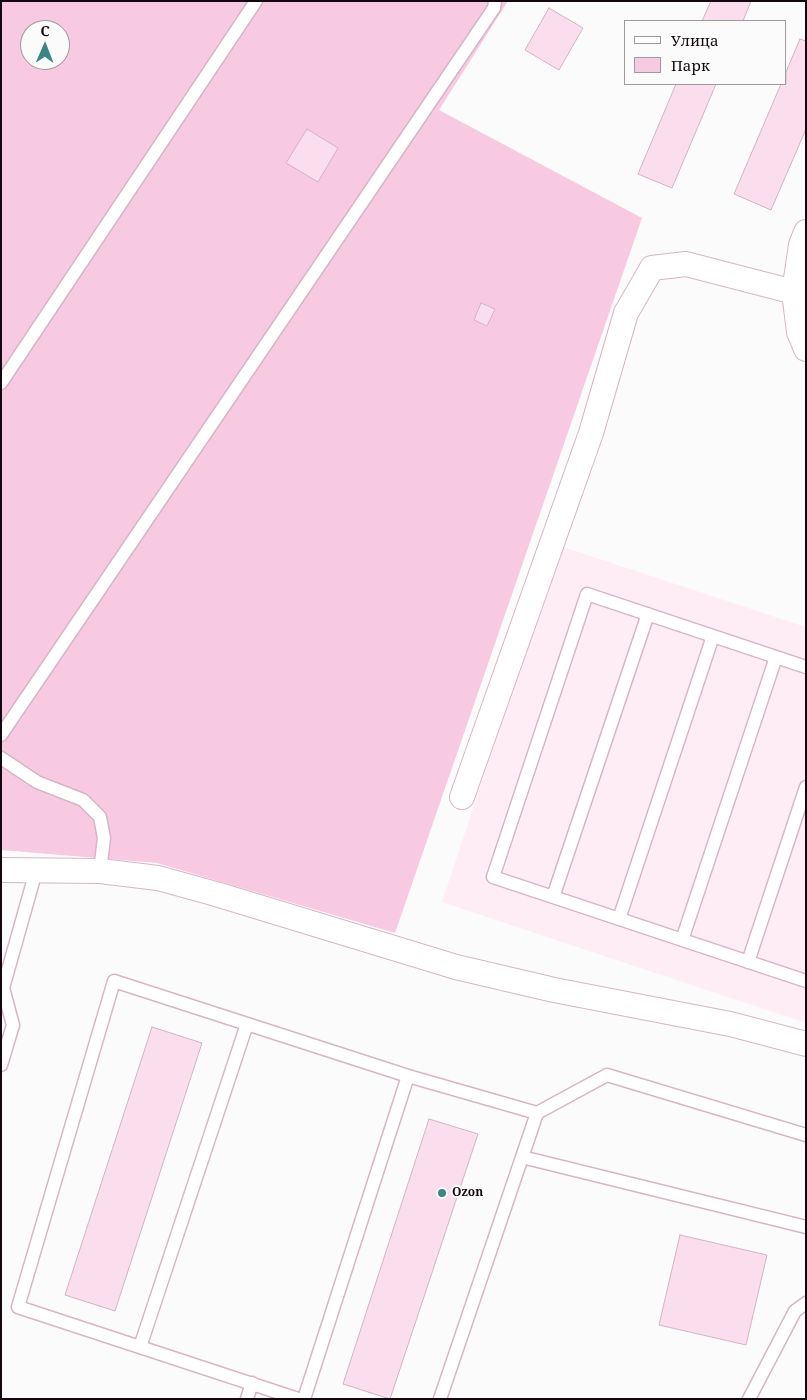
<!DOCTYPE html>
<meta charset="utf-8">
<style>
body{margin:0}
#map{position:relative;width:807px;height:1400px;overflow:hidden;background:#fbfbfb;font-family:"Noto Serif",serif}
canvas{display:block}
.frame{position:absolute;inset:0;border:2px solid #13080f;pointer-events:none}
.legend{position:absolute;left:624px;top:20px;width:162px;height:65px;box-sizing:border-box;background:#fbfbfb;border:1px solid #9e9a9d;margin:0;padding:6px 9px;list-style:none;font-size:15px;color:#13080f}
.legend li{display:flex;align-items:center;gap:10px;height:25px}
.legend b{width:25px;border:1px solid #9e9a9d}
.north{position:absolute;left:20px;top:20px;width:50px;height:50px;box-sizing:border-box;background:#fbfbfb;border:1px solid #9e9a9d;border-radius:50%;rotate:1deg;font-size:14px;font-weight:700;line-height:20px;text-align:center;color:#13080f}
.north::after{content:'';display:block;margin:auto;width:18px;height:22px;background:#3c8584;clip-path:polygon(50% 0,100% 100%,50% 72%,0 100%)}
</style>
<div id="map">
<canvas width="807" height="1400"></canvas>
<div class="frame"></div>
<ul class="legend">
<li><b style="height:6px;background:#fff"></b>Улица</li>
<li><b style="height:14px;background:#f8cae2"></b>Парк</li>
</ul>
<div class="north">С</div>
</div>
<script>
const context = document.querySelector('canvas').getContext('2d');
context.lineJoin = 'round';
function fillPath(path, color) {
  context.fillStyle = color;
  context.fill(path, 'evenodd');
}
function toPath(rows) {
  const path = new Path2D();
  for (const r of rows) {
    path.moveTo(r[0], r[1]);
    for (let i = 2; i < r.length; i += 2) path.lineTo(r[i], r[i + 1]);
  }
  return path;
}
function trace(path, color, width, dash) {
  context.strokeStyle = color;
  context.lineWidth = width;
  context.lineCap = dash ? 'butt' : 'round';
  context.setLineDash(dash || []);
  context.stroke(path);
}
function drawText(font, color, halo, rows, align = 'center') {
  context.font = font + ' "Noto Serif",serif';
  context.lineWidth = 4;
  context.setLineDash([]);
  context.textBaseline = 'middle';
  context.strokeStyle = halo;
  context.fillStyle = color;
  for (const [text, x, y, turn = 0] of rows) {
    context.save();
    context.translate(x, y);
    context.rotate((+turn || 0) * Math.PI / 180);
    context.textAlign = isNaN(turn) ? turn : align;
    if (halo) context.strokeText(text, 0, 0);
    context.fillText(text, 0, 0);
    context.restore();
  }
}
const built = toPath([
 [560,546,806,627,806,1023,442,902]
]);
const green = toPath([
 [1,1,508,1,439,110,642,218,395,933,157,863,1,850],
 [30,30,60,30,60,60,30,60]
]);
const building = toPath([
 [711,1,751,1,743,21,702,21,711,1],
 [549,8,583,28,559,70,525,50,549,8],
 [800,39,806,41,806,129,771,210,734,194,781,84,786,84,786,72,800,39],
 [676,84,716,84,672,188,638,174,676,84],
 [307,129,338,148,318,182,286,163,307,129],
 [481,303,495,309,487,326,474,320,481,303],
 [152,1027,202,1043,115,1311,65,1295,152,1027],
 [429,1119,478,1134,390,1399,343,1384,429,1119],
 [680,1235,767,1255,746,1345,659,1325,680,1235]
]);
const service = toPath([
 [1,383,256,1],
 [806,667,587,594,493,877,806,981],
 [1,735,494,8,495,1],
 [1,758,37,782,83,800,100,817,104,838,100,871],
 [553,897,648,614],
 [619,919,713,636],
 [682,940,776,657],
 [748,962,806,787],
 [1,1065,13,1025,3,988,36,871],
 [522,1157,806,1227],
 [140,1347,247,1024],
 [247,1399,252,1383],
 [298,1399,18,1307,114,981,408,1076],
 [304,1399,408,1076,537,1113],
 [440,1399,537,1113,607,1075,806,1135],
 [749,1399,795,1311,806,1303]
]);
const minor = toPath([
 [806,232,801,245,794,292,799,332,806,349],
 [462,797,591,433,626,313,652,268,686,264,794,292],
 [1,870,100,871,158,878,216,894,456,967,554,990,730,1024,806,1044]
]);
const markers = [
 [442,1193,5,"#3c8584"]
];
const poiNames = [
 ["Ozon",452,1193]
];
fillPath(built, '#ffedf6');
fillPath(green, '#f8cae2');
fillPath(building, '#fbdeed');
trace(building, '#d4b2c4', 1);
trace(service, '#d7b5c7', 15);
trace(minor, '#d7b5c7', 26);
trace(service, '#fff', 12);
trace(minor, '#fff', 24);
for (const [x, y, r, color] of markers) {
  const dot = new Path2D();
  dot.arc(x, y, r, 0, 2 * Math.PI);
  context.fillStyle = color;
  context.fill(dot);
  trace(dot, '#fbfbfb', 2);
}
drawText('bold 12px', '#13080f', '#fbfbfb', poiNames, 'left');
</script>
